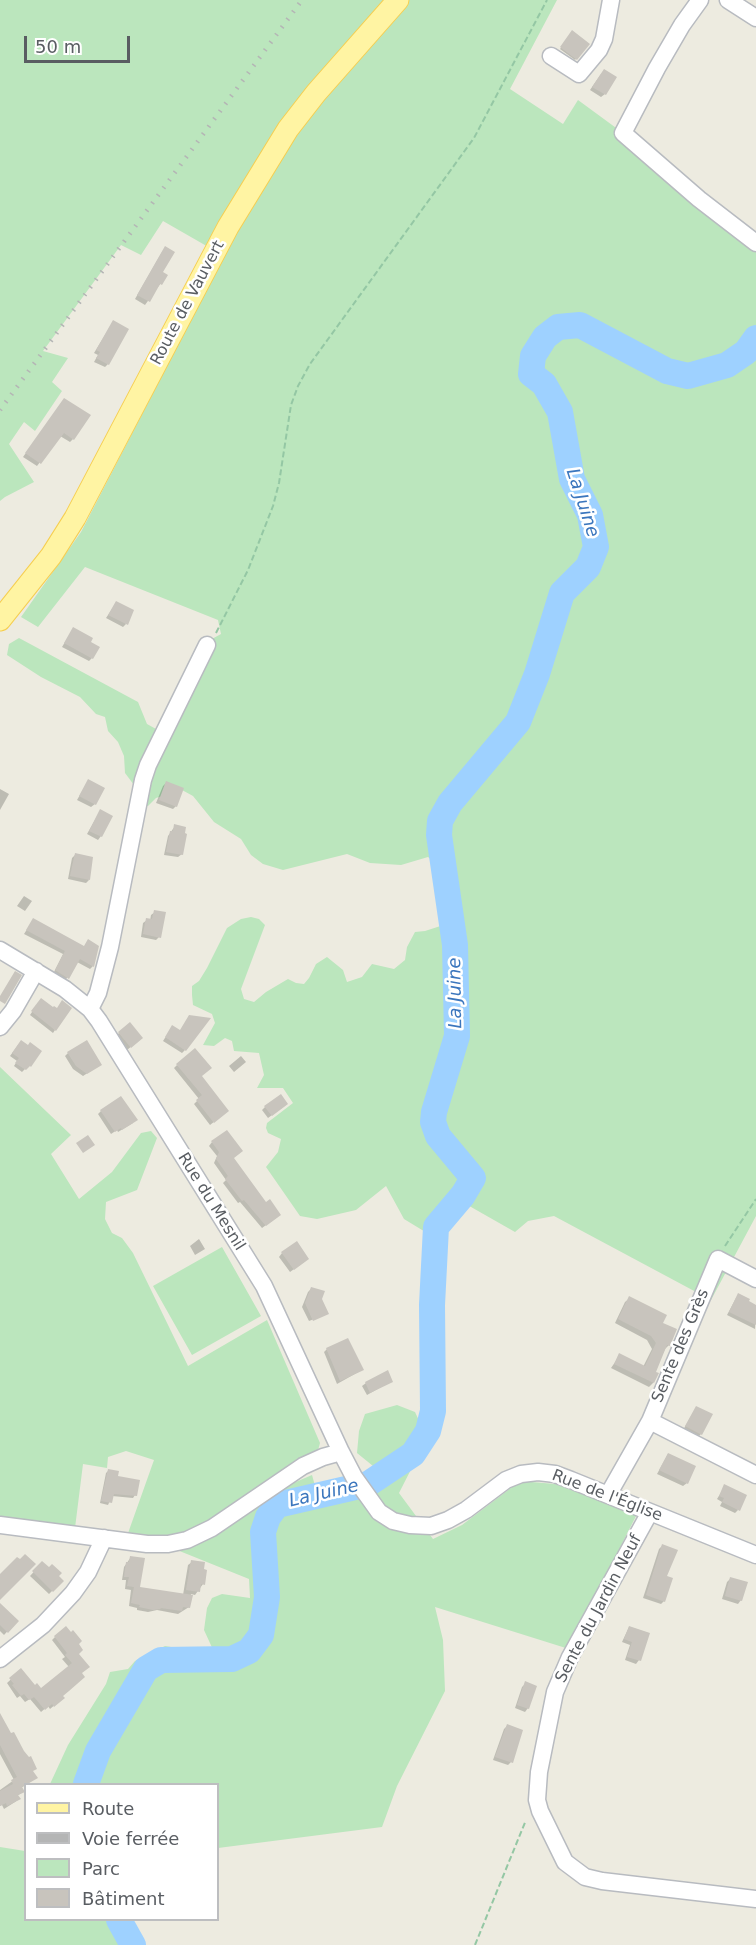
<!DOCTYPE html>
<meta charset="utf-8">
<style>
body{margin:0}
#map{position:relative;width:756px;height:1945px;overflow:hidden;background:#edebe0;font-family:"DejaVu Sans",sans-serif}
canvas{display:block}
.legend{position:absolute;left:24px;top:1783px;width:195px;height:138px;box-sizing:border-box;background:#fff;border:2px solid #bdbec0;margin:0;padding:8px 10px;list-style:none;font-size:18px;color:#595d62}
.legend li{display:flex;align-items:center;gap:12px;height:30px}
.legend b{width:30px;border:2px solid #bdbec0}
.scale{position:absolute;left:24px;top:36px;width:106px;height:27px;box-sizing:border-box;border:3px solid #595d62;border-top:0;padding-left:8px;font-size:18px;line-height:21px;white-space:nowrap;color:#595d62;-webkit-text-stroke:4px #fff;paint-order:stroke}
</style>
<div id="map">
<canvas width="756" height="1945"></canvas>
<ul class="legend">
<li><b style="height:8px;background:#fff4a3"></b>Route</li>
<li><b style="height:8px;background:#b4b5b5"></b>Voie ferrée</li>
<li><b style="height:16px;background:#bbe6bd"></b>Parc</li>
<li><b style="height:16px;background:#c8c4bd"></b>Bâtiment</li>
</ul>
<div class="scale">50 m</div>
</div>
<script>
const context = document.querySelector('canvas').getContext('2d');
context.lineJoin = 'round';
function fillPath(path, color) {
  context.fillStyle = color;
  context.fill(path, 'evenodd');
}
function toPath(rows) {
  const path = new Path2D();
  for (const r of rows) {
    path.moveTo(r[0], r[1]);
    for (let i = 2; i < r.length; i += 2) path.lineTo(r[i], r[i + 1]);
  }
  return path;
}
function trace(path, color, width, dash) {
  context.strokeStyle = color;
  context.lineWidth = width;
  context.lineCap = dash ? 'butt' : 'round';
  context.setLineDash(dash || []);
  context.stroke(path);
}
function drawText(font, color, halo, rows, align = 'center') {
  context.font = font + ' "DejaVu Sans",sans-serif';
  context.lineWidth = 5;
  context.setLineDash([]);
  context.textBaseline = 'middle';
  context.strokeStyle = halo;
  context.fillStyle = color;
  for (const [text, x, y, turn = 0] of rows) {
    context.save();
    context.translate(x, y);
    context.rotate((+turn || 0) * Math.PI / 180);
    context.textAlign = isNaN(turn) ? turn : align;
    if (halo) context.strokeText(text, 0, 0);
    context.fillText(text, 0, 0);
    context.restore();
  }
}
const green = toPath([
 [0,0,557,0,510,89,563,124,578,100,623,133,756,243,756,1216,711,1300,554,1216,528,1221,515,1232,464,1203,459,1215,445,1231,427,1233,404,1219,386,1186,356,1210,317,1219,300,1216,266,1167,278,1152,281,1139,268,1133,266,1128,267,1123,293,1103,283,1088,257,1088,264,1075,259,1053,234,1051,232,1041,225,1038,214,1046,203,1045,215,1023,212,1014,193,1005,192,995,192,986,199,981,207,968,227,928,241,919,251,917,259,919,265,925,241,989,244,999,254,1002,266,992,288,979,296,983,304,984,309,978,316,964,327,957,343,970,347,982,362,977,372,964,394,969,405,960,407,947,415,932,425,931,456,921,461,898,451,874,428,857,401,865,370,863,347,854,283,870,263,864,251,855,241,839,214,822,193,796,182,790,156,798,148,806,138,803,137,789,125,773,124,756,118,742,108,731,105,717,96,714,80,697,41,677,7,655,9,644,19,638,138,702,147,724,156,729,167,724,210,640,221,634,218,620,85,567,38,627,21,617,81,532,224,256,163,221,141,255,121,245,43,351,68,358,52,382,62,391,35,431,24,422,9,444,34,482,5,497,0,501],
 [0,1067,71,1135,51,1154,79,1199,112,1172,141,1133,151,1131,157,1138,137,1190,106,1202,105,1219,112,1233,122,1238,133,1253,188,1366,267,1320,320,1443,317,1454,277,1490,312,1475,319,1500,349,1491,351,1499,380,1487,373,1466,357,1453,359,1431,365,1414,397,1405,415,1412,427,1438,399,1493,433,1539,462,1525,520,1481,555,1484,637,1514,569,1649,435,1607,443,1640,445,1691,397,1786,382,1827,218,1848,218,1784,50,1784,68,1745,106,1684,110,1672,128,1669,135,1661,165,1646,215,1654,204,1630,207,1608,212,1598,222,1594,250,1598,249,1579,177,1550,146,1553,127,1536,154,1460,126,1451,108,1457,107,1468,83,1464,75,1528,0,1516],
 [222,1247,261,1316,192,1355,153,1286],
 [0,1847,25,1851,26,1920,107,1920,126,1945,0,1945]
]);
const shadow = toPath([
 [573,32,588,44,575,60,560,49],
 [601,74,605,94,601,97,590,90],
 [162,252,161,273,166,276,145,305,135,299],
 [113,322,108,364,105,367,94,362,98,355,94,353],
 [61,404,73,439,70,442,60,436,37,466,23,457],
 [116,603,126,624,123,627,106,618],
 [73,629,89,643,92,658,89,661,62,647],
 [88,781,95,804,91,807,77,800],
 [166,783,176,806,173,809,156,803,163,786],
 [0,789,9,794,0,810],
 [100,811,101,836,98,840,87,834],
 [175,826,182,854,178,857,164,855,168,836],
 [75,855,89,880,86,883,68,879,72,858],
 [24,896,32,901,25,911,17,906],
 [155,912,159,937,156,940,141,937,143,923,147,920,150,921,151,915],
 [31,923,93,966,90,969,77,962,65,981,53,974,63,954,24,934],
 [38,1003,55,1030,53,1033,30,1015],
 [170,1030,185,1050,182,1053,163,1041],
 [119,1033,138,1041,127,1050,116,1036],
 [18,1045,26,1068,22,1072,14,1066,17,1061,10,1056],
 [68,1053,100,1065,83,1076,73,1069,65,1056],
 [241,1056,246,1062,234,1072,229,1066],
 [177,1065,200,1076,224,1114,210,1125,194,1104,199,1099,174,1068],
 [265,1107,283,1107,268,1118,262,1110],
 [101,1111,133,1123,118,1132,117,1130,111,1134,98,1114],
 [212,1142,232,1159,276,1218,262,1228,240,1202,238,1203,223,1183,226,1180,214,1163,217,1156,209,1146],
 [199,1239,205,1249,195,1255,190,1246],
 [282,1253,304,1262,290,1272,279,1257],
 [312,1288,320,1299,327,1314,309,1321,302,1307,308,1292],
 [630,1298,661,1323,669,1345,665,1349,654,1372,653,1383,649,1387,611,1368,620,1355,643,1367,652,1349,647,1340,615,1323,625,1302],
 [736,1298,756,1308,755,1329,727,1315],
 [327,1349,362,1370,337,1384,324,1352],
 [392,1381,367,1395,362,1386,366,1383],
 [696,1408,701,1434,698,1437,683,1430],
 [668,1454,687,1483,683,1486,657,1474],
 [109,1470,135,1495,133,1498,112,1496,108,1505,100,1503,106,1473],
 [725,1486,738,1510,735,1513,720,1506,722,1502,717,1499],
 [663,1545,665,1577,664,1601,661,1604,643,1598,659,1549],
 [131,1557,138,1588,183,1595,188,1565,192,1562,203,1584,195,1595,191,1594,189,1607,178,1614,157,1610,148,1612,137,1610,137,1608,129,1606,131,1590,125,1589,126,1580,122,1580,124,1567],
 [42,1563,62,1581,49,1594,30,1576],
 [730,1579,741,1600,738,1604,722,1599,727,1582],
 [0,1606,17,1621,4,1635,0,1631],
 [629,1627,639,1660,636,1664,625,1660,630,1645,622,1642],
 [55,1637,77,1645,80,1674,62,1696,63,1698,50,1709,48,1706,41,1712,30,1699,25,1702,20,1696,17,1698,7,1683,21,1670,35,1687,41,1691,69,1667,62,1659,65,1657,52,1640],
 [526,1683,528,1708,525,1712,515,1708,522,1687],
 [507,1726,511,1762,508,1765,493,1760,504,1729],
 [0,1731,36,1778,21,1788,23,1792,17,1796,19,1799,15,1802,4,1809,2,1805,0,1806,0,1790,14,1780,0,1754]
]);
const river = toPath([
 [86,1784,98,1751,146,1669,161,1660,232,1659,249,1651,261,1635,267,1597,263,1532,268,1517,277,1505,368,1484,413,1454,428,1431,433,1411,432,1305,436,1227,463,1195,473,1178,438,1136,433,1122,434,1112,457,1036,455,945,439,835,440,821,450,803,518,722,537,674,562,593,588,567,596,547,590,515,572,479,560,412,544,384,531,374,533,356,545,337,558,327,580,325,667,371,688,376,727,365,746,352,756,338],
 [119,1920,133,1945]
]);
const building = toPath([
 [572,30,590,44,577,60,560,47],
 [604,69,617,77,606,95,592,87],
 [165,246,175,252,163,272,168,275,162,285,160,284,150,302,137,295],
 [113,320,129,329,109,365,96,358,100,352,96,350],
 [64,398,91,415,74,440,64,433,41,464,25,453],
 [116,601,134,610,128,625,108,615],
 [73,627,93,638,91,642,100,647,93,659,64,643],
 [88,779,105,788,96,805,79,796],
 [166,781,184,788,177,807,159,800],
 [100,809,113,816,102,837,89,831],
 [174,824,186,827,185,833,187,834,183,855,166,852,170,831,173,831],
 [75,853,93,857,90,880,70,876],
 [154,910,166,912,161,938,143,934,146,918,152,919],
 [33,918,84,946,88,939,99,946,94,967,80,959,69,979,55,970,65,951,26,930],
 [15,971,22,975,5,1004,0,1001,0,996],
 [41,998,53,1007,54,1006,57,1008,62,1000,72,1008,56,1031,31,1011],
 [189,1015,211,1018,186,1051,165,1037,172,1025,180,1030],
 [130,1022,143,1038,131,1048,118,1032],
 [21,1040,28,1045,30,1042,42,1051,31,1067,30,1066,26,1070,15,1063,19,1058,12,1053],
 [87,1040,102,1065,87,1074,76,1066,67,1052],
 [195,1048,212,1068,202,1076,229,1111,214,1123,196,1100,202,1095,176,1064],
 [281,1094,288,1104,272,1116,264,1106],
 [121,1096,138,1120,122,1130,121,1128,115,1132,100,1110],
 [227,1130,243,1151,234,1158,266,1202,270,1199,281,1215,266,1226,244,1200,242,1201,225,1179,228,1176,216,1159,219,1152,211,1141],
 [88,1135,95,1145,83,1153,76,1143],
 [297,1241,309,1259,294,1270,281,1252],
 [311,1287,325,1291,322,1299,329,1314,313,1321,305,1303],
 [738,1293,750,1299,749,1301,756,1305,756,1325,729,1312],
 [629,1296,667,1315,663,1323,677,1329,670,1346,667,1345,656,1372,659,1373,654,1383,614,1364,619,1353,645,1366,656,1343,651,1336,618,1319],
 [348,1338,364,1370,340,1381,326,1348],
 [388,1370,393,1382,370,1393,365,1382],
 [696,1406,713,1414,702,1435,685,1426],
 [668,1453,696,1466,688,1484,659,1470],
 [108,1469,119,1471,118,1476,140,1480,137,1496,114,1494,112,1503,101,1501],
 [724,1484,747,1495,740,1511,722,1502,724,1498,719,1496],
 [662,1544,678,1550,667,1576,673,1578,665,1602,646,1595],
 [25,1554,36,1564,0,1600,0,1574,17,1557,20,1559],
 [130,1556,145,1558,140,1587,193,1595,190,1608,183,1607,182,1611,161,1608,160,1609,153,1610,139,1607,140,1605,131,1603,134,1587,127,1586,129,1577,124,1577,126,1562,129,1562],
 [191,1560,205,1562,204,1569,207,1570,205,1585,201,1584,200,1592,186,1590],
 [42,1561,49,1567,52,1564,62,1573,59,1576,64,1581,53,1592,32,1571],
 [730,1577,748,1582,742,1601,725,1596],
 [0,1603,19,1621,8,1633,0,1625],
 [66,1626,71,1632,73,1630,82,1641,79,1644,83,1650,79,1654,90,1667,82,1673,85,1677,69,1691,63,1696,65,1698,54,1707,52,1704,45,1710,34,1697,29,1700,24,1694,21,1696,12,1685,14,1684,9,1678,21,1668,35,1685,37,1683,41,1688,72,1663,65,1655,67,1653,54,1636],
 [629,1626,650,1633,641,1661,627,1657,632,1642,624,1639],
 [525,1681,537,1686,529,1709,517,1705],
 [0,1713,11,1733,14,1732,24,1751,29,1757,31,1756,37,1769,33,1771,38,1778,22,1787,25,1792,18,1795,21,1799,7,1806,6,1803,0,1806,0,1791,13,1784,11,1780,17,1777,0,1745],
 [507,1724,523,1730,513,1763,495,1757]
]);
const path = toPath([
 [216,633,248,570,273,506,279,483,291,405,298,386,310,364,474,138,547,0],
 [725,1246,756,1199],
 [475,1945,526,1820]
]);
const minor = toPath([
 [700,0,682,25,657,68,623,133,699,199,756,243],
 [728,0,756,18],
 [551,56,579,74,599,50,604,39,611,0],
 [0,950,65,989,90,1009,99,1021,264,1286,341,1452,354,1477,379,1512,393,1521,410,1525,431,1526,448,1520,466,1510,506,1480,521,1474,538,1472,555,1474,571,1480,756,1555],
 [90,1009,98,993,110,947,143,780,148,765,207,645],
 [0,1027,13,1011,36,971],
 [650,1421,756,1475],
 [608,1495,650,1421,718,1259,756,1279],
 [650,1512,570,1657,555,1692,539,1772,537,1800,540,1811,565,1862,585,1877,602,1881,756,1899],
 [0,1525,147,1544,168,1544,187,1540,212,1528,303,1466,323,1457,341,1452],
 [0,1659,43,1625,73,1593,88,1572,104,1538]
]);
const major = toPath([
 [0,620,51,556,75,518,228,227,288,129,316,93,398,0]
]);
const rail = toPath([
 [0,410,302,0]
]);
const streetNames = [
 ["Route de Vauvert",188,303,-62],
 ["Rue du Mesnil",211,1202,58],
 ["Sente des Grès",681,1346,-67],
 ["Rue de l'Église",607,1496,21],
 ["Sente du Jardin Neuf",599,1609,-62]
];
const waterNames = [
 ["La Juine",582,503,72],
 ["La Juine",456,993,-91],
 ["La Juine",324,1494,-13]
];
fillPath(green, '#bbe6bd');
fillPath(shadow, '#0003');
trace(river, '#9ed1ff', 26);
fillPath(building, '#c8c4bd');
trace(minor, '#b8bbc0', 19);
trace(major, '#f6ce50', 23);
trace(path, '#94c7a4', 2, [6, 3]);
trace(minor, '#fff', 16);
trace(major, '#fff4a3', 21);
trace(rail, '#b4b5b5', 4.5, [1.5, 8]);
drawText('16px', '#595d62', '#fff', streetNames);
drawText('italic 18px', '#3b76bd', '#fff', waterNames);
</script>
